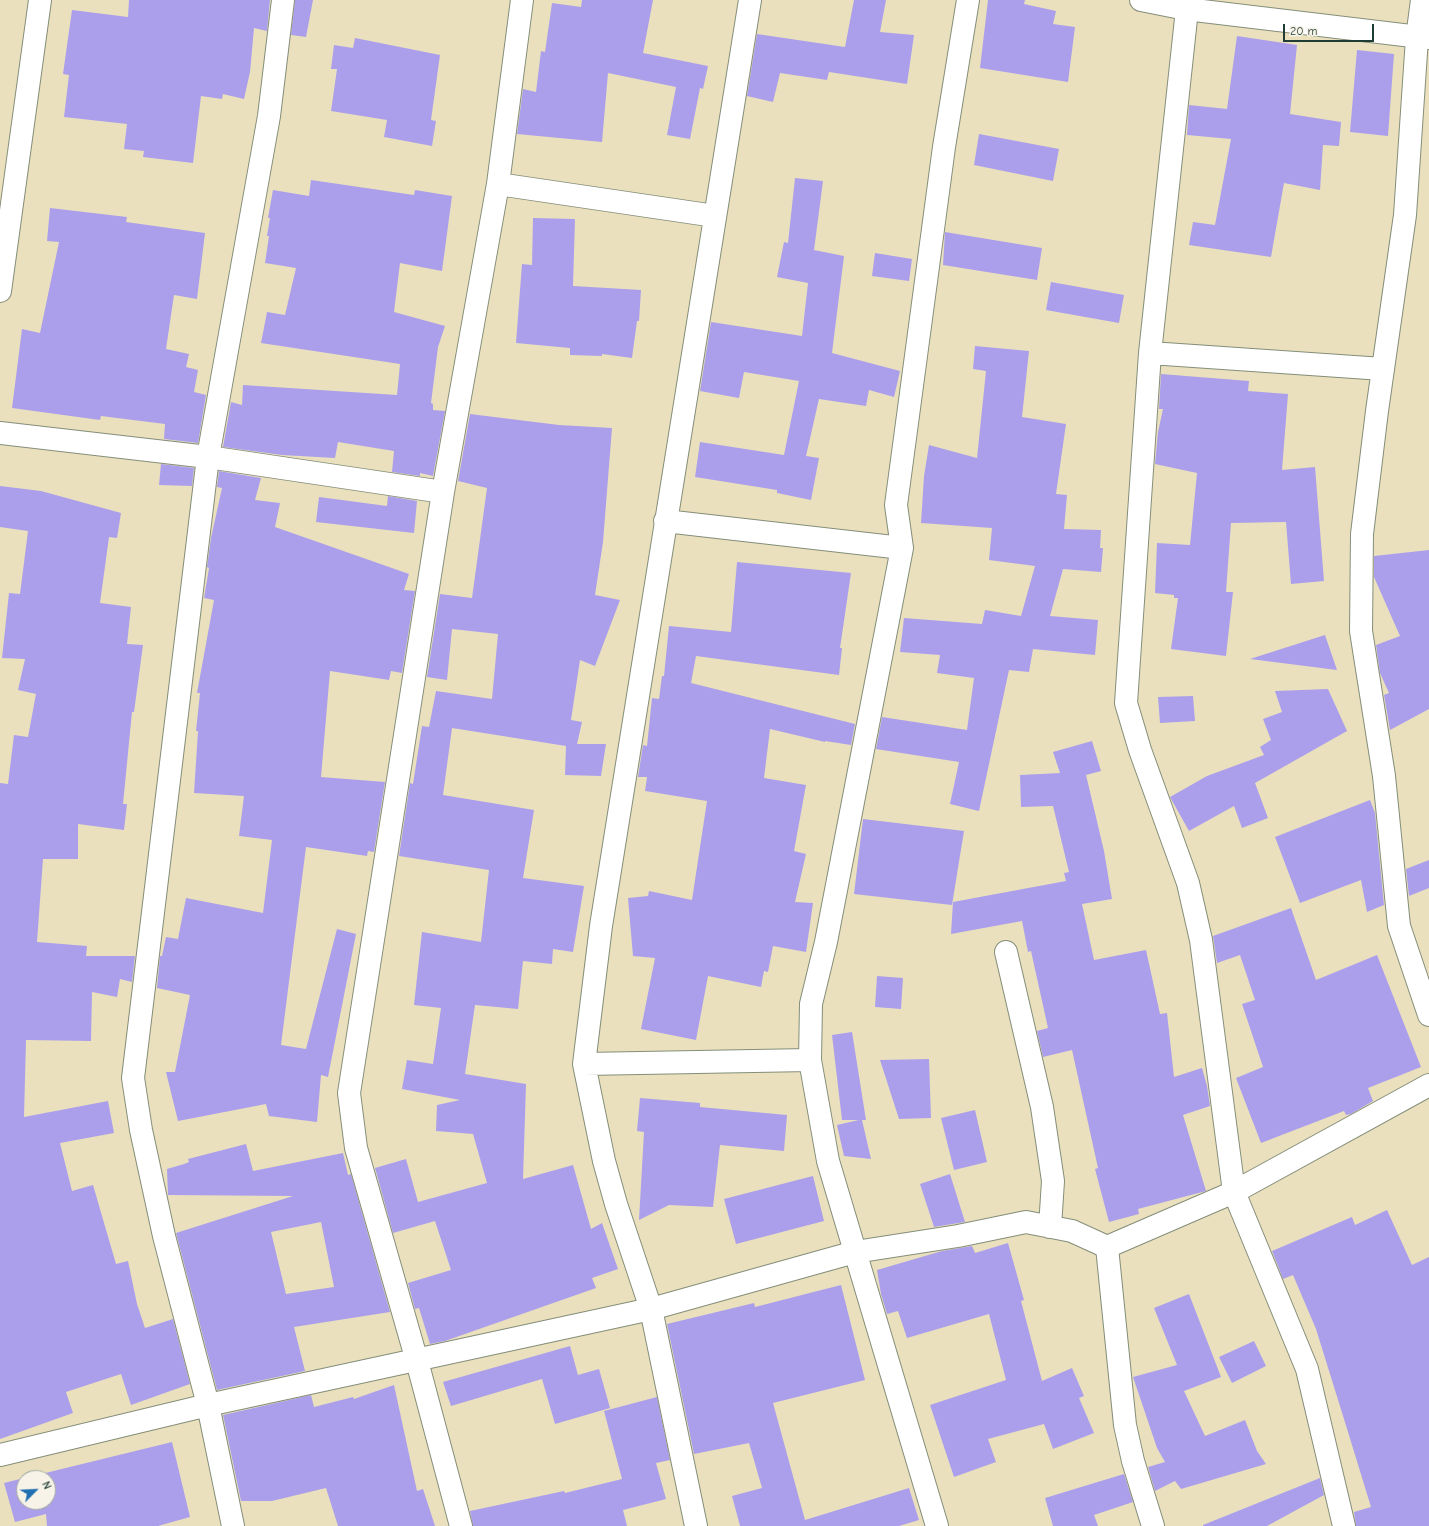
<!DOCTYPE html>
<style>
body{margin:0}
#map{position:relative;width:1429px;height:1526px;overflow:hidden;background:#eae0be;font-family:"Comic Neue",sans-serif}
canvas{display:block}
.north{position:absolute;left:16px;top:1470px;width:40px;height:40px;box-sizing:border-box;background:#f7f3e8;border:1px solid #a1aaa0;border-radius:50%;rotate:66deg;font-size:11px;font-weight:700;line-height:16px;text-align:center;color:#1f3d34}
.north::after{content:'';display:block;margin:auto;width:14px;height:18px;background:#1f6fb2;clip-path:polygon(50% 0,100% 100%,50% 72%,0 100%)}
.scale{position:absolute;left:1283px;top:24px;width:91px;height:18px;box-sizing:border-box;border:2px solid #1f3d34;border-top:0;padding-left:5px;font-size:12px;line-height:14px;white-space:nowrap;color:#1f3d34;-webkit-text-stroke:3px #f7f3e8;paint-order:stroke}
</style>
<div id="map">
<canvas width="1429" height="1526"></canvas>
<div class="north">N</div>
<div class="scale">20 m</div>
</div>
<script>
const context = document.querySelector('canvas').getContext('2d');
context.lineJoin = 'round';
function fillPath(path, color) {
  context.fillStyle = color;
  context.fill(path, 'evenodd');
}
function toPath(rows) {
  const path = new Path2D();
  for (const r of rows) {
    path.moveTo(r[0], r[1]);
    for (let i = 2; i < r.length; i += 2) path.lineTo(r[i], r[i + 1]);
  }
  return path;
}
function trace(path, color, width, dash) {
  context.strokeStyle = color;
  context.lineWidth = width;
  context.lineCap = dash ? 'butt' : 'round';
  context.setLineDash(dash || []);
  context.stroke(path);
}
const building = toPath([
 [129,0,270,0,267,31,254,28,250,72,244,99,223,94,222,99,201,96,193,163,143,157,144,151,124,149,127,124,64,117,69,75,63,74,72,10,128,17],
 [295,0,313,0,306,37,291,35],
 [582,0,653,0,643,53,708,66,703,89,700,88,690,139,667,135,676,87,608,73,602,142,517,134,523,89,536,92,541,51,545,52,552,3,581,7],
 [854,0,886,0,880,32,914,35,907,84,829,72,827,80,780,73,773,102,747,96,757,34,845,47],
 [988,0,1025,0,1024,4,1056,11,1053,24,1075,27,1068,82,980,68],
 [1237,36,1297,45,1290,114,1341,122,1339,146,1323,145,1320,190,1284,183,1271,257,1189,245,1193,222,1215,225,1231,139,1187,135,1189,105,1227,109],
 [355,38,440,55,431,120,436,121,432,146,384,137,387,120,331,111,337,69,331,69,334,45,353,48],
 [1357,50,1394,54,1388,136,1350,132],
 [979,134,1059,149,1053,181,974,165],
 [795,178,823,181,814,250,844,256,832,353,900,371,894,397,869,390,866,406,819,399,806,456,819,458,811,500,777,493,777,490,695,477,700,442,784,455,799,381,744,372,739,398,700,391,711,322,802,336,808,283,777,277,784,242,788,243],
 [311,180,414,195,415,190,452,196,442,271,400,263,394,312,445,326,438,347,431,403,433,404,433,410,445,411,433,476,420,473,420,476,392,472,394,451,338,442,335,458,282,455,223,447,231,402,242,405,243,385,397,395,400,364,261,343,267,312,285,315,296,268,265,263,269,236,267,236,270,218,268,218,273,190,309,196],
 [50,208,127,217,126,222,205,233,197,299,174,295,166,349,189,354,186,367,198,370,194,392,206,395,198,443,164,439,165,424,101,416,100,420,12,408,22,329,40,333,59,242,47,241],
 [533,218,575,219,573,286,641,290,639,321,637,321,632,358,602,354,602,356,570,355,570,348,516,343,522,264,532,265],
 [945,232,1042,248,1037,280,943,265],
 [875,253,912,259,909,281,872,276],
 [1051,282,1124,295,1119,323,1046,310],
 [975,346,1029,351,1022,417,1066,424,1056,494,1067,495,1064,529,1101,530,1100,548,1103,548,1101,572,1063,569,1050,616,1098,620,1095,655,1033,649,1029,672,1009,670,979,811,950,804,959,762,876,749,882,717,967,730,974,678,937,673,940,655,900,652,904,618,982,624,985,610,1021,616,1035,566,989,560,992,528,921,523,924,476,929,445,977,458,986,371,973,369],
 [1161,374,1249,381,1248,391,1288,394,1282,470,1315,467,1324,581,1291,584,1286,522,1231,523,1226,592,1233,592,1226,656,1171,649,1178,598,1174,598,1174,595,1155,593,1157,543,1190,545,1197,473,1155,464,1158,432,1163,409,1159,409],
 [470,414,559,425,612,428,603,542,595,595,620,600,595,666,580,660,571,720,582,722,577,744,606,744,601,776,565,775,566,746,452,728,443,795,534,810,523,878,584,886,573,952,553,949,552,964,523,961,518,1009,475,1005,465,1074,526,1084,523,1179,573,1165,591,1229,602,1223,618,1269,592,1278,596,1288,445,1341,430,1344,419,1308,415,1309,408,1283,451,1270,435,1221,393,1233,375,1168,406,1159,418,1202,487,1183,473,1134,436,1131,437,1105,460,1100,402,1089,407,1060,433,1064,441,1008,414,1005,422,932,481,942,489,870,399,856,410,783,413,784,422,726,429,727,436,691,492,699,498,634,452,629,447,680,427,677,440,594,472,598,487,488,458,481],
 [161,464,194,468,192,486,159,485],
 [219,471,261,478,255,500,280,503,275,527,409,574,404,590,415,591,402,673,391,671,389,680,330,671,321,777,385,782,374,852,368,851,367,856,306,847,281,1045,306,1049,337,929,356,934,328,1077,321,1075,317,1122,269,1116,266,1104,178,1121,166,1072,175,1072,190,995,157,988,160,956,162,956,166,937,178,939,186,898,263,913,272,840,239,836,244,796,194,793,198,731,196,731,200,693,197,693,214,600,204,598,209,568,207,567,211,538,222,488,217,487],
 [0,486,41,491,121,513,117,538,109,537,100,603,131,607,127,644,143,645,134,712,132,712,123,804,127,804,124,830,78,824,78,859,43,859,37,942,87,946,86,956,135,956,132,982,120,979,117,997,92,992,91,1041,26,1040,24,1117,108,1101,114,1133,60,1143,72,1191,93,1185,116,1264,128,1261,137,1304,145,1328,173,1319,190,1384,131,1405,121,1374,66,1392,73,1413,0,1439,0,783,8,784,14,735,28,737,36,694,18,690,25,659,2,658,9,593,20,594,28,531,0,527],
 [388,496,417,501,414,533,316,522,319,497,387,506],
 [1429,550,1429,709,1390,730,1384,695,1389,693,1380,673,1376,645,1400,636,1374,577,1374,556],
 [737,562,851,573,840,648,842,648,839,675,696,656,691,683,855,724,851,745,825,741,825,742,770,729,764,778,806,785,794,851,806,854,795,902,813,903,806,952,773,946,768,972,764,971,761,987,708,976,696,1040,641,1029,655,958,633,956,628,898,648,896,649,891,692,900,707,801,645,791,647,777,638,777,643,745,647,746,652,698,659,699,662,676,664,676,669,626,731,632],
 [1325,635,1337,670,1250,659],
 [1328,689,1347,731,1255,783,1268,818,1242,828,1234,806,1189,831,1170,797,1207,776,1264,755,1260,747,1271,740,1263,719,1282,712,1275,691],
 [1193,696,1195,721,1160,723,1158,697],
 [1092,741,1101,771,1086,775,1104,851,1112,899,1082,904,1094,960,1146,950,1160,1014,1167,1013,1174,1077,1202,1068,1207,1086,1210,1106,1183,1115,1206,1191,1138,1209,1139,1214,1109,1222,1095,1169,1098,1168,1072,1050,1043,1057,1037,1031,1048,1028,1031,951,1028,952,1022,921,951,934,953,902,1066,881,1064,873,1069,872,1053,806,1021,807,1020,775,1060,773,1053,752],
 [1370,800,1375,813,1384,905,1367,912,1361,880,1300,903,1275,837],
 [863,819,964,831,952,905,854,894],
 [1429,860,1429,888,1409,896,1406,869],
 [1291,908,1316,980,1377,955,1421,1067,1368,1088,1373,1101,1351,1114,1346,1115,1344,1111,1261,1143,1236,1078,1263,1067,1242,1004,1255,1000,1240,955,1217,963,1213,936],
 [877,976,903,978,901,1009,875,1007],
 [852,1032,866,1120,862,1120,871,1159,844,1156,837,1125,859,1120,842,1120,832,1035],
 [929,1059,931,1118,899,1119,880,1060],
 [640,1098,700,1103,700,1107,787,1115,784,1151,720,1145,713,1207,669,1205,639,1220,644,1132,637,1131],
 [975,1110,987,1162,954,1170,941,1118],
 [246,1144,253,1171,343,1153,348,1175,351,1174,390,1312,294,1327,305,1371,217,1390,176,1233,293,1196,168,1195,167,1169,184,1164,189,1162,188,1159],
 [321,1222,334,1287,286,1294,271,1232],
 [950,1174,965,1222,934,1227,920,1184],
 [813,1176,824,1221,736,1244,724,1199],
 [1387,1210,1412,1265,1429,1257,1429,1526,1356,1526,1354,1512,1371,1507,1348,1432,1316,1329,1293,1275,1283,1279,1272,1251,1352,1217,1355,1225],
 [1008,1243,1024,1300,1021,1301,1042,1381,1072,1368,1084,1396,1079,1398,1094,1433,1053,1449,1044,1424,988,1439,996,1462,954,1477,930,1405,1006,1380,989,1314,907,1338,898,1311,887,1314,881,1294,877,1270,942,1251,972,1246,975,1253],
 [841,1285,865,1380,773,1403,805,1520,909,1488,919,1520,899,1526,740,1526,732,1496,762,1488,749,1443,694,1454,667,1324,754,1303,755,1307],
 [1189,1294,1221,1377,1184,1391,1205,1436,1245,1420,1257,1451,1266,1464,1181,1489,1175,1481,1155,1491,1148,1467,1165,1462,1157,1448,1133,1377,1177,1365,1154,1308],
 [1254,1341,1266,1366,1232,1383,1219,1357],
 [570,1346,578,1375,599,1369,610,1408,555,1424,542,1379,451,1406,443,1382],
 [394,1385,417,1491,423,1489,435,1526,338,1526,326,1488,272,1501,241,1501,223,1415,311,1395,314,1407,353,1397,354,1399],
 [657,1397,670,1460,656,1463,666,1499,623,1510,627,1526,473,1526,470,1511,564,1491,565,1493,622,1479,604,1411],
 [172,1442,190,1517,158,1526,47,1526,46,1514,15,1522,4,1483,24,1478,24,1502,48,1502,48,1478,25,1478],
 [1124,1474,1133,1502,1094,1515,1098,1526,1053,1526,1045,1498],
 [1320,1478,1324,1495,1267,1526,1203,1526,1203,1525]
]);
const minor = toPath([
 [1141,0,1186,9,1429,38],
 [1188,0,1150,353,1126,703,1140,750,1188,883,1201,940,1234,1192,1307,1369,1344,1526],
 [1422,0,1417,38,1405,215,1377,411,1362,534,1361,631,1384,776,1399,926,1429,1015],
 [498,184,715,216],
 [0,291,40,0],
 [1150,353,1383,369],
 [0,433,208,457,443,492],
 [665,521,902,548],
 [1006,952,1042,1107,1053,1181,1050,1227],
 [584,1064,810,1060],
 [1107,1247,1125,1425,1133,1461,1153,1526],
 [0,1455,208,1405,651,1309,855,1252,958,1236,1026,1222,1072,1231,1107,1247,1234,1192,1429,1085],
 [233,1526,208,1405,164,1236,141,1130,133,1078,208,457,269,116,283,0],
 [461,1526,417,1361,356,1148,349,1093,443,492,498,184,522,0],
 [696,1526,651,1309,616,1204,604,1161,584,1064,601,926,750,0],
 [937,1526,828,1161,810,1060,811,1004,826,942,902,548,896,505,944,147,968,0]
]);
fillPath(building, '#ab9feb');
trace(minor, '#848e79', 24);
trace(minor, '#fff', 22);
</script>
